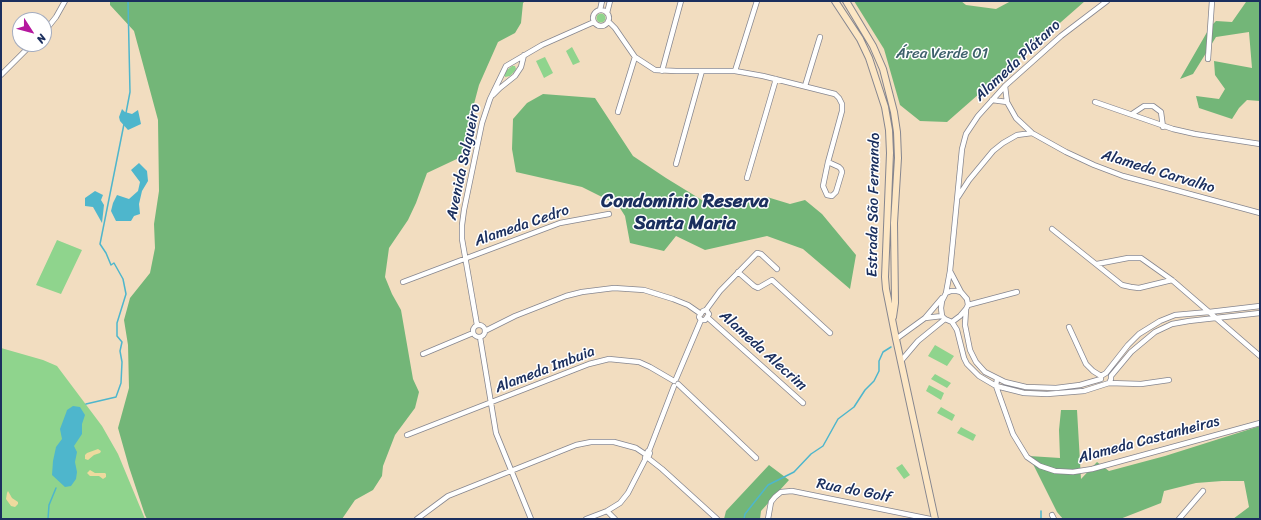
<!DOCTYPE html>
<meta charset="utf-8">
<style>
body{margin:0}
#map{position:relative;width:1261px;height:520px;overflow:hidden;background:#f2ddc0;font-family:Sriracha,sans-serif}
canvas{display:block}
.frame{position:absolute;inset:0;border:2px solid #1b2f5e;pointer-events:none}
.north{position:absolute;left:12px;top:12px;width:40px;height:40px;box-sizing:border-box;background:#fff;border:1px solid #a4acbf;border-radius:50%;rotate:126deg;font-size:11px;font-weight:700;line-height:16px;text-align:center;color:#1b2f5e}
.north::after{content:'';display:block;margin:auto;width:14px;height:18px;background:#b5179e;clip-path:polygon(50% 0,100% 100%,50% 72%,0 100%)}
</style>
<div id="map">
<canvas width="1261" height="520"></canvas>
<div class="frame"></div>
<div class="north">N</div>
</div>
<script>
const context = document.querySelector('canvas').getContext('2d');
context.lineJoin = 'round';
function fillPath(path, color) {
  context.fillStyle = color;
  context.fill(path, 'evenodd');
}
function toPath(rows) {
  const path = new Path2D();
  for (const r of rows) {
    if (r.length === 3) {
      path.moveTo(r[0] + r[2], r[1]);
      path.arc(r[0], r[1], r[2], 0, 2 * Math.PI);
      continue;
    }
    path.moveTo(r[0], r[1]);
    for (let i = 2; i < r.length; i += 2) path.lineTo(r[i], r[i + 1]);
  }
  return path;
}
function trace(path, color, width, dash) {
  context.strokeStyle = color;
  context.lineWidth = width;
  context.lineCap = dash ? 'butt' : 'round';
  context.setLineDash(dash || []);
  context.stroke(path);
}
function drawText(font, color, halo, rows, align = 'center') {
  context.font = font + ' Sriracha,sans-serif';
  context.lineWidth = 3;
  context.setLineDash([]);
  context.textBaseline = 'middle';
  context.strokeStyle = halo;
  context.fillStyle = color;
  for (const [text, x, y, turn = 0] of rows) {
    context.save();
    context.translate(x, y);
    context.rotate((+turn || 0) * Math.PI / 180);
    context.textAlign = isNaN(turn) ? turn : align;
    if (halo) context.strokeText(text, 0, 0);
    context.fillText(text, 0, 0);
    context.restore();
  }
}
const green = toPath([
 [601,18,4.5],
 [572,47,580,62,573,65,566,51],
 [545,57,553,73,544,78,536,61],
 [512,66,515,66,516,69,514,72,510,76,505,77,504,74,507,70],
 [57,240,82,250,61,294,36,285],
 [935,345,954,356,947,366,928,356],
 [1,348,43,360,57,366,102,426,118,454,145,519,1,519],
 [935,374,951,383,947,388,931,379],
 [929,385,944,393,941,400,926,391],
 [941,407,955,415,952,421,937,413],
 [961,427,976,435,973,441,957,433],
 [902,464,910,475,904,479,896,468]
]);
const forest = toPath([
 [110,1,525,1,523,3,521,23,515,33,498,42,479,85,470,119,461,157,427,173,416,203,408,220,389,248,385,277,392,294,401,310,413,379,419,392,415,408,395,435,383,466,382,476,373,490,355,500,342,519,147,519,145,515,129,467,118,428,129,388,128,345,124,320,130,298,150,273,155,248,154,224,159,191,158,120,134,31,110,5],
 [854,1,961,1,966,5,996,9,1011,1,1085,1,947,122,920,121,900,105,884,49],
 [1249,1,1260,1,1260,101,1247,100,1239,108,1232,119,1199,108,1196,96,1219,99,1225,89,1215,75,1214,61,1252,68,1249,32,1216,37,1193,74,1180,79,1210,27,1216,21,1232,22,1246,2],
 [543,94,595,98,633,156,666,178,710,205,767,197,790,204,805,200,822,214,856,255,850,289,803,249,767,236,705,250,676,236,664,251,630,243,625,216,618,205,582,187,516,172,512,149,513,119,527,103],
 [1061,410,1077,410,1081,479,1097,462,1109,471,1165,456,1260,426,1260,519,1233,519,1249,507,1244,481,1222,481,1196,483,1164,491,1161,503,1120,519,1063,519,1057,512,1029,456,1060,458,1059,430],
 [769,465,789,480,761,511,760,519,724,519,726,511]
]);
const sand = toPath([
 [98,449,101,451,100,453,94,455,88,460,85,459,85,455,87,453],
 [90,470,95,473,105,473,106,474,106,477,103,479,99,476,90,476,87,473],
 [8,491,12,498,18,502,18,504,15,507,11,506,6,499,7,493]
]);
const water = toPath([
 [122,109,125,112,132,114,138,110,141,124,128,130,120,121,119,117],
 [139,163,147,171,148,181,142,191,139,204,140,214,134,216,131,221,116,221,111,211,113,203,117,195,129,199,138,191,140,182,131,170],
 [95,191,103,195,101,200,104,205,102,223,93,207,85,206,85,198],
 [73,406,80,407,85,415,82,424,82,434,74,446,77,452,75,462,77,472,76,479,71,486,65,487,52,475,53,461,56,447,62,439,60,429,66,413,67,410]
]);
const stream = toPath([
 [126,113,130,92,128,1],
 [86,404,116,397,121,383,122,362,120,351,122,342,117,336,117,323,126,294,123,279,114,263,111,265,106,253,100,244,124,124],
 [48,519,49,505,56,488],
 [744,519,745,514,768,485,794,472,811,454,823,446,838,419,854,407,865,390,874,381,879,371,879,361,883,352,891,347],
 [1041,519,1041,511]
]);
const street = toPath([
 [600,10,602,1],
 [601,18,8],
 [607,13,610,1],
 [608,21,615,28,635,57,655,70,676,71,735,71,763,76,835,94,839,98,842,104,842,111,828,162],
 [44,32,56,17,65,1],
 [1208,59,1212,1],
 [662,71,681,1],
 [735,71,757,1],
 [1,75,32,44],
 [805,86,820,37],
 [1005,86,1007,102,1016,118,1032,133,1066,152,1094,165,1123,176,1260,213],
 [493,95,500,88,515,76,521,67,524,55],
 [992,100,1007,102],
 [1095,102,1173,129,1195,134,1260,144],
 [618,112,635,57],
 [1132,114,1144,106,1153,106,1161,112,1163,127],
 [828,162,839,167,841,169,842,172,836,192,832,196,827,195,823,186,828,162],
 [676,164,702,71],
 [747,178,776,79],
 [958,197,969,180,993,151,1003,143,1017,135,1032,133],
 [1052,229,1122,285,1131,287,1139,288,1172,280],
 [1097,264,1128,258,1141,258,1172,280,1260,356],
 [950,271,961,292],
 [738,272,754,286,758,288,772,280,830,333],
 [403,282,560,223,609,214],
 [946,293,951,291,957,291,961,292,967,299,968,305,966,309,960,316,952,322,945,319,942,316,941,308,942,301,946,293,950,271,962,149,966,134,978,116,1005,86,1061,36,1107,1],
 [968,305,1017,292],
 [966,309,965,325,970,350,976,362,985,372,1005,382,1026,387,1056,388,1080,385,1101,379,1101,376,1106,373,1128,345,1139,334,1160,321,1175,315,1209,312,1260,306],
 [706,310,720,291,757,253,761,254,777,269],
 [706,310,709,314,705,320,701,320,699,317,700,315,703,311,706,310],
 [707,317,803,403],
 [925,318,942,316],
 [952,322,957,330,964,358,967,364,979,376,996,386,1024,393,1047,394,1084,391,1109,383,1111,379,1111,376,1131,352,1155,332,1172,324,1189,321,1260,313],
 [479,331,6],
 [477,325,462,239,462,225,464,210,482,123,490,99,506,66,542,45,594,22],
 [1069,327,1086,364,1093,371,1101,376],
 [485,331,515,316,566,296,582,292,614,288,644,290,673,299,688,305,701,314],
 [480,337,496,433,531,519],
 [896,339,925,318,942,298],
 [423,354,473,333],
 [901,361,918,341,945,319],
 [676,379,701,320],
 [997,379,996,386,1013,434,1027,457,1040,466,1055,471,1073,472,1092,469,1260,423],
 [1109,383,1141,384,1169,380],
 [678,384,756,458],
 [407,435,589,364,609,359,639,362,650,367,674,381],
 [649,451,674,386],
 [648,458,650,453,648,451,645,458,648,458,662,469,717,519],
 [607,511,615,519],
 [1052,515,1054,519],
 [417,519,448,496,576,445,591,442,614,442,636,448,645,454],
 [586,519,607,511,620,503,628,493,646,458],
 [768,519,771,502,775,497,781,492,792,491,930,519],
 [1179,519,1203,491]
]);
const secondary = toPath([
 [835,1,860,39,869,58,885,107,889,130,890,153,885,277,886,289,896,339,935,519],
 [846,1,873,46,883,69,894,112,897,132,898,158,894,223,895,303,893,317]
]);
const parkNames = [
 ["Área Verde 01",942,54]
];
const streetNames = [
 ["Alameda Plátano",1018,61,-43],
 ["Avenida Salgueiro",464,162,-78],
 ["Alameda Carvalho",1158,172,17],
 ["Estrada São Fernando",874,205,-89],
 ["Alameda Cedro",522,226,-19],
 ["Alameda Alecrim",763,351,42],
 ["Alameda Imbuia",545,370,-21],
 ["Alameda Castanheiras",1149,440,-15],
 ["Rua do Golf",854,491,11]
];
const districtNames = [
 ["Condomínio Reserva",685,202],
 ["Santa Maria",685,224]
];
fillPath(green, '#8fd48d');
fillPath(forest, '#73b678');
fillPath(sand, '#eeda9e');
fillPath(water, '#4eb6cc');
trace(stream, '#4eb6cc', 1.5);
trace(street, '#86868f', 6);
trace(secondary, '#86868f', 8);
trace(street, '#fff', 4.5);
trace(secondary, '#fce6c4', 6);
drawText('15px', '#3e616c', '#fff', parkNames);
drawText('15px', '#1b2f5e', '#fff', streetNames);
drawText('bold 19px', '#1b2f5e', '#fff', districtNames);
</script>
